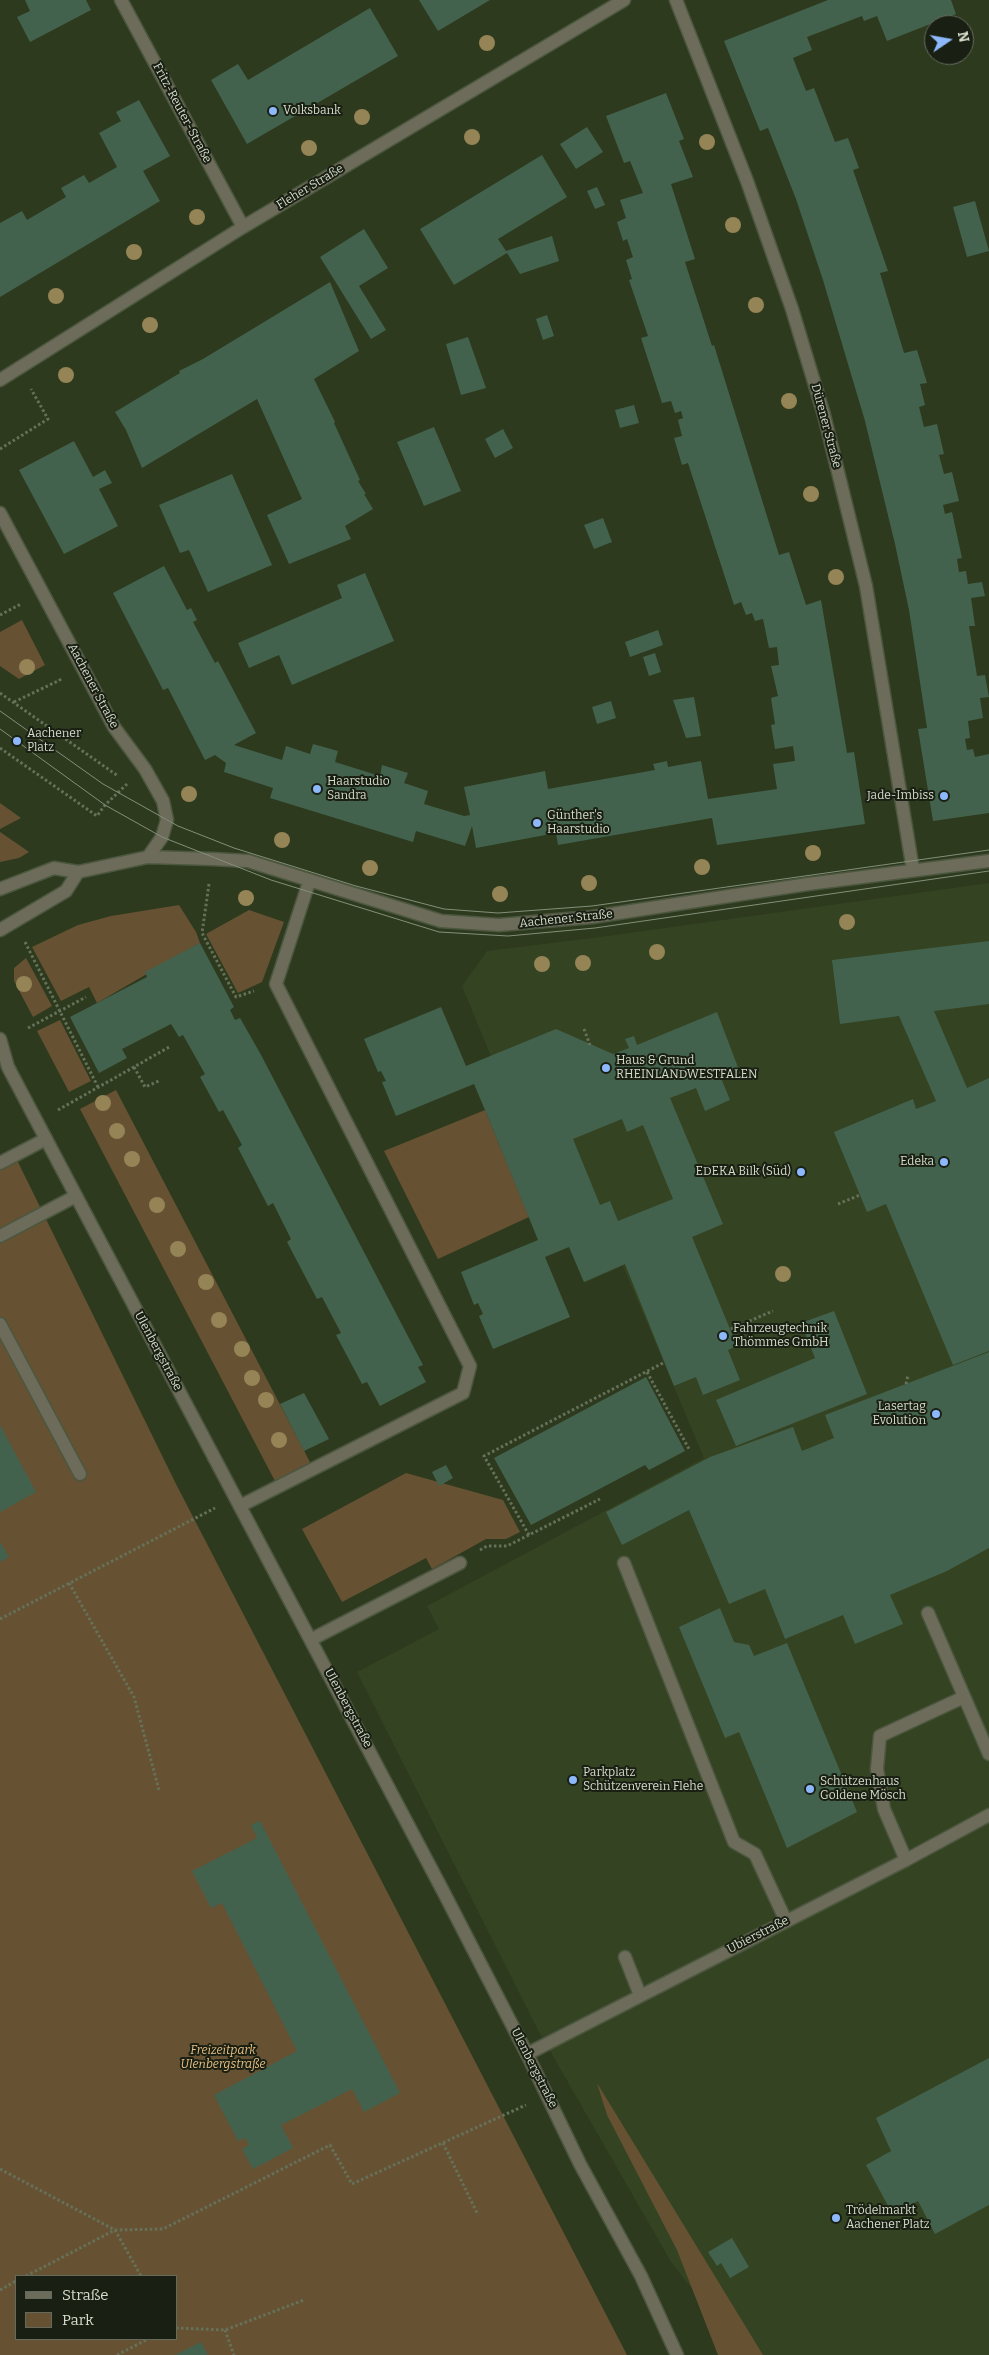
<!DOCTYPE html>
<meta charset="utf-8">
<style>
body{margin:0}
#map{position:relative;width:989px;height:2355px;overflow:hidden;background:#2d3a1e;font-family:Bitter,serif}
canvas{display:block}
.legend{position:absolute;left:15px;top:2275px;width:162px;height:65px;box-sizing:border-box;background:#191f12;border:1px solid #646b5d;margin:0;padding:6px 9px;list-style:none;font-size:15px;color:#d5ddcd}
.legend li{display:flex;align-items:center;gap:10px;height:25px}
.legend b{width:25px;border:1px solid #646b5d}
.north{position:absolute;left:924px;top:15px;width:50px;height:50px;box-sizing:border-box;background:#191f12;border:1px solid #646b5d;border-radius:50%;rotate:78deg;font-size:14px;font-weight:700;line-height:20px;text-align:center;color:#d5ddcd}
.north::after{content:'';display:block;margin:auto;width:18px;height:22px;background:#8db9fc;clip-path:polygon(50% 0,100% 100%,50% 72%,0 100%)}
</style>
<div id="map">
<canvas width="989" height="2355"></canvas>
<ul class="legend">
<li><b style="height:6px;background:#6d6b5a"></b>Straße</li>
<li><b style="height:14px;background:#665233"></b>Park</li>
</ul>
<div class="north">N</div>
</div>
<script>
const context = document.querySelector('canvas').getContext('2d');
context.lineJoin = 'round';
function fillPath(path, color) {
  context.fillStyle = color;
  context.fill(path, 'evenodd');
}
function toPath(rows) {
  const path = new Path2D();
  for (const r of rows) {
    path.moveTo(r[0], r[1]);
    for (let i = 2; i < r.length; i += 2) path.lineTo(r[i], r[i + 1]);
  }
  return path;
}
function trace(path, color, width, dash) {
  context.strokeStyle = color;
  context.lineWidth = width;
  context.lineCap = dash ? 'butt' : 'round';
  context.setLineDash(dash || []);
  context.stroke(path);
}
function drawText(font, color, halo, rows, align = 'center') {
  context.font = font + ' Bitter,serif';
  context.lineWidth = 4;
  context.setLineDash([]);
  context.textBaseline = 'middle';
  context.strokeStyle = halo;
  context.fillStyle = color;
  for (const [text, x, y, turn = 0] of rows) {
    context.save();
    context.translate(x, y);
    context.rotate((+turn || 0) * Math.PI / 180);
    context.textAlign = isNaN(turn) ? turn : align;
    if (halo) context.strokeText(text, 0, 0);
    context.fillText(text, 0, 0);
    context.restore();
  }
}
const built = toPath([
 [989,883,989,2355,744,2355,671,2262,538,2030,357,1672,439,1629,427,1606,704,1458,623,1266,584,1283,462,986,487,951,600,937]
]);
const green = toPath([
 [22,620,45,665,19,679,0,666,0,632],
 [0,803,21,818,0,829],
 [0,832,22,847,29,852,19,858,0,862],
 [179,905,196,932,200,943,97,1003,89,987,61,1001,32,947,78,925,111,916],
 [249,910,284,922,262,982,238,993,206,934],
 [26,958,52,1006,33,1017,14,981,14,968],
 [60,1020,91,1081,69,1092,37,1031],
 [116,1090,311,1464,276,1483,80,1109],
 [485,1110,529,1217,438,1259,384,1151],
 [16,1158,176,1484,627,2355,0,2355,0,1167],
 [16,2276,176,2276,176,2339,16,2339],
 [406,1473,503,1500,520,1532,506,1539,486,1539,432,1569,426,1558,342,1602,302,1529],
 [597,2083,763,2355,718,2355,677,2250,607,2115]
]);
const building = toPath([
 [25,0,86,0,91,10,30,42,17,17,30,11],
 [419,0,490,0,438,31],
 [828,0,951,0,956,14,887,41,877,16,864,21,862,16,807,37,812,50,793,58,806,91,814,88,835,142,848,138,859,168,853,170,888,271,880,273,904,353,917,350,927,383,920,384,925,405,919,407,924,427,937,424,944,454,939,455,944,474,952,472,959,501,943,505,945,514,952,512,962,558,957,559,959,572,966,571,968,584,982,582,985,596,971,598,975,626,969,626,977,676,985,675,989,697,980,698,983,718,968,721,970,738,965,739,967,750,973,749,975,757,989,754,989,813,933,821,918,729,927,728,909,610,895,544,865,421,823,280,796,199,768,128,760,131,724,41],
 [370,8,398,56,247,144,211,80,238,64,248,80],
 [666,93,684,139,679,141,693,177,671,184,695,259,685,262,712,346,714,345,779,555,789,552,806,605,821,600,847,753,854,752,865,824,717,845,712,818,558,845,556,833,476,848,472,826,465,846,416,831,413,842,270,798,273,788,224,772,226,763,215,755,205,760,168,688,163,690,113,593,164,566,187,610,191,608,197,620,193,622,215,663,218,661,256,733,234,745,282,760,286,746,310,754,313,744,338,751,335,762,380,776,382,765,408,773,404,783,428,791,424,804,464,816,470,815,464,787,545,771,548,789,655,770,653,764,667,761,668,767,701,761,708,799,777,789,773,764,795,761,793,746,775,749,771,725,775,724,771,698,778,696,771,666,779,665,777,647,769,648,763,619,755,621,752,613,746,615,741,602,734,605,688,463,682,465,674,438,682,436,678,420,683,418,681,411,675,413,671,401,662,403,641,338,648,336,629,280,632,279,626,260,633,257,627,239,623,241,617,222,626,218,620,200,643,193,630,161,624,163,606,116],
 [139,100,170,156,143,171,160,201,0,297,0,223,22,211,27,220,66,197,61,188,84,175,89,183,117,167,99,133,121,121,116,112],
 [587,127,603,152,576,169,560,144],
 [542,155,567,197,498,239,506,251,552,236,559,261,520,274,507,253,454,285,420,229],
 [597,187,605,205,595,209,587,191],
 [975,201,989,251,967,257,953,207],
 [364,229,388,268,359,286,386,330,371,339,320,257],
 [330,282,359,351,314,379,335,422,334,423,360,480,358,481,366,494,364,494,373,509,345,526,351,539,289,564,267,515,302,499,257,399,142,468,126,430,115,412,180,373,179,371,203,359],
 [547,315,554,336,543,340,536,319],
 [468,337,486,388,461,395,446,344],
 [634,405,639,423,620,428,615,410],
 [434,427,461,491,424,506,397,442],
 [503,429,513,448,495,458,485,439],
 [74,441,93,477,105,470,112,483,99,489,118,526,64,554,19,470],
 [232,474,272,565,208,592,189,550,180,553,159,505],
 [603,518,612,542,594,549,584,525],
 [365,573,394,641,292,685,279,655,249,668,238,643,342,598,337,585],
 [658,630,663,645,630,657,625,642],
 [655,653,661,672,649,676,643,657],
 [694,697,701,736,686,738,673,700],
 [611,701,616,718,597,724,592,707],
 [989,941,989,1004,934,1011,967,1088,989,1078,989,1351,953,1365,886,1204,867,1212,834,1132,913,1099,916,1109,936,1101,899,1016,840,1024,832,960],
 [200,943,234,1007,230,1010,235,1020,240,1018,260,1053,423,1365,418,1367,426,1382,380,1406,367,1382,362,1384,336,1335,341,1333,322,1297,317,1299,287,1242,291,1239,273,1203,268,1206,238,1148,242,1145,223,1110,219,1112,200,1077,205,1074,183,1035,179,1037,171,1024,122,1049,127,1058,99,1073,70,1017,147,977,145,972],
 [441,1007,466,1066,556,1029,613,1054,629,1048,625,1039,634,1036,637,1045,717,1012,739,1070,721,1078,730,1100,705,1111,696,1088,670,1098,723,1224,692,1237,737,1346,728,1350,740,1380,703,1395,696,1377,674,1386,625,1264,584,1282,569,1247,545,1257,570,1317,493,1349,479,1316,483,1314,478,1303,474,1305,461,1272,538,1240,485,1110,474,1084,396,1116,382,1082,386,1081,381,1071,378,1072,364,1039],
 [622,1119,627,1132,643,1125,673,1199,618,1221,610,1201,600,1205,573,1139],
 [834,1311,867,1394,736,1446,716,1400,815,1358,801,1323],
 [989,1352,989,1548,947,1571,890,1595,903,1624,855,1644,843,1615,785,1639,765,1589,729,1604,689,1510,622,1545,606,1512,710,1457,793,1427,802,1451,834,1438,825,1415],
 [646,1377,685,1451,649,1470,645,1465,531,1525,494,1458],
 [304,1393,329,1439,304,1451,280,1404],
 [0,1425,36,1492,0,1512],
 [446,1465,453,1478,439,1486,432,1472],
 [0,1542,9,1557,0,1562],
 [720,1608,734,1642,749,1645,754,1656,787,1643,857,1812,787,1848,739,1732,725,1738,679,1627],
 [260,1821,400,2093,364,2112,352,2089,281,2125,293,2148,253,2169,242,2149,249,2145,245,2138,238,2141,214,2095,297,2051,222,1903,211,1908,192,1871,257,1838,251,1825],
 [989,2058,989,2205,935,2234,918,2201,893,2215,866,2165,891,2151,876,2118],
 [732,2238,749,2267,730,2278,721,2263,717,2266,708,2252],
 [201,2342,208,2355,175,2355]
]);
const path = toPath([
 [0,449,48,419,31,389],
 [0,615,21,604],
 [0,693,118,776],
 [14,702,60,680,59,678],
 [0,748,97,816,105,805,127,784],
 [209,884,202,933,236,997,254,991],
 [25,942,98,1087],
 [28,1028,86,997],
 [584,1029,590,1045],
 [134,1067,145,1087,159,1081],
 [58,1110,171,1046],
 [838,1204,860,1195],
 [731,1329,773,1311],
 [647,1372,689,1449],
 [906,1384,908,1375],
 [529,1535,484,1456,663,1363],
 [480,1550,487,1546,507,1546,600,1499],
 [69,1583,134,1697,159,1790],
 [0,1619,215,1508],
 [443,2143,478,2215],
 [0,2169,115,2230,141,2276],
 [26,2276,115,2230,163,2229,330,2145,352,2184,526,2105],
 [0,2290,16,2281],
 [176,2328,225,2330,304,2300],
 [225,2330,234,2355],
 [117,2355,148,2339]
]);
const service = toPath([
 [0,1163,46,1139],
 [0,1236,76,1196],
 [0,1324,80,1474],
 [240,1506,463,1393,470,1366,276,984,309,882],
 [624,1563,734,1842,755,1854,786,1921],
 [928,1613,989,1754],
 [312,1639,460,1563],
 [906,1860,884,1809,877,1769,880,1736,964,1697],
 [625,1957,640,1995]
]);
const minor = toPath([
 [121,0,243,227],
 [676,0,747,181,792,309,824,415,866,586,913,870],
 [0,513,114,727,145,769,163,801,167,820,162,837,148,857],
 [0,889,54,868,78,872,148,857,212,859,248,861,441,921,499,925,592,917,808,884,989,861],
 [0,930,66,891,78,872],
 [527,2054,906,1860,989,1815]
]);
const tertiary = toPath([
 [0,380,243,227,624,0],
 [0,1039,8,1067,443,1891,527,2054,580,2164,641,2276,677,2355]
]);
const tram = toPath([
 [0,711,103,784,178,826,234,848,356,886,444,909,498,913,592,906,989,850],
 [0,729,105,805,162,837,271,880,439,932,508,936,595,928,989,871]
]);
const trees = [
 [487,43],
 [362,117],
 [472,137],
 [707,142],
 [309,148],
 [197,217],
 [733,225],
 [134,252],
 [56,296],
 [756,305],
 [150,325],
 [66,375],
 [789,401],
 [811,494],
 [836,577],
 [27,667],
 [189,794],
 [282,840],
 [813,853],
 [702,867],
 [370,868],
 [589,883],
 [500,894],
 [246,898],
 [847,922],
 [657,952],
 [583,963],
 [542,964],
 [24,984],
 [103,1103],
 [117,1131],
 [132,1159],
 [157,1205],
 [178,1249],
 [783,1274],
 [206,1282],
 [219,1320],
 [242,1349],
 [252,1378],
 [266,1400],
 [279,1440]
];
const markers = [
 [273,111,5,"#8db9fc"],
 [17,741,5,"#8db9fc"],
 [317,789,5,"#8db9fc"],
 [944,796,5,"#8db9fc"],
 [537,823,5,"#8db9fc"],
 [606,1068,5,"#8db9fc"],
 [944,1162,5,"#8db9fc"],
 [801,1172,5,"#8db9fc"],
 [723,1336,5,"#8db9fc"],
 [936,1414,5,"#8db9fc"],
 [573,1780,5,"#8db9fc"],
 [810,1789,5,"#8db9fc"],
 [836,2218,5,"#8db9fc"]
];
const poiNames = [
 ["Volksbank",283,111],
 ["Aachener",27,734],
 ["Platz",27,748],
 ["Haarstudio",327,782],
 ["Sandra",327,796],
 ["Jade-Imbiss",934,796,"right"],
 ["Günther's",547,816],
 ["Haarstudio",547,830],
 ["Haus & Grund",616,1061],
 ["RHEINLANDWESTFALEN",616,1075],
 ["Edeka",934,1162,"right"],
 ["EDEKA Bilk (Süd)",791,1172,"right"],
 ["Fahrzeugtechnik",733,1329],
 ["Thömmes GmbH",733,1343],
 ["Lasertag",926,1407,"right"],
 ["Evolution",926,1421,"right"],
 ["Parkplatz",583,1773],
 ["Schützenverein Flehe",583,1787],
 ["Schützenhaus",820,1782],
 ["Goldene Mösch",820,1796],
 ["Trödelmarkt",846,2211],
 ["Aachener Platz",846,2225]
];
const streetNames = [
 ["Fritz-Reuter-Straße",182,113,62],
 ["Fleher Straße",310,187,-31],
 ["Dürener Straße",826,426,75],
 ["Aachener Straße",93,686,62],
 ["Aachener Straße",566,919,-6],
 ["Ulenbergstraße",158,1351,62],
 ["Ulenbergstraße",348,1708,62],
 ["Ubierstraße",758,1935,-27],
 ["Ulenbergstraße",534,2068,63]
];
const parkNames = [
 ["Freizeitpark",223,2051],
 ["Ulenbergstraße",223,2065]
];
fillPath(built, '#344321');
fillPath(green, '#665233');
fillPath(building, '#43624d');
trace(service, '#4b573e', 15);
trace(minor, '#4b573e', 15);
trace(tertiary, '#4b573e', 15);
trace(path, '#667159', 3, [2.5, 2.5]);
trace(service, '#6d6b5a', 12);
trace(minor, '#6d6b5a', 12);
trace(tertiary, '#6d6b5a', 12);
trace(tram, '#848f79', 1);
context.fillStyle = '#948456';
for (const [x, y] of trees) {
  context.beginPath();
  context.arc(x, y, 8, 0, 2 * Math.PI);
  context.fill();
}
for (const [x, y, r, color] of markers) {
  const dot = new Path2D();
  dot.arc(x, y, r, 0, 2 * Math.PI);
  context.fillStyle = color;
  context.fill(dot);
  trace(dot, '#191f12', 2);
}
drawText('12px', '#d5ddcd', '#191f12', poiNames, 'left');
drawText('12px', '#d5ddcd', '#191f12', streetNames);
drawText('italic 12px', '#e8c084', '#191f12', parkNames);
</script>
